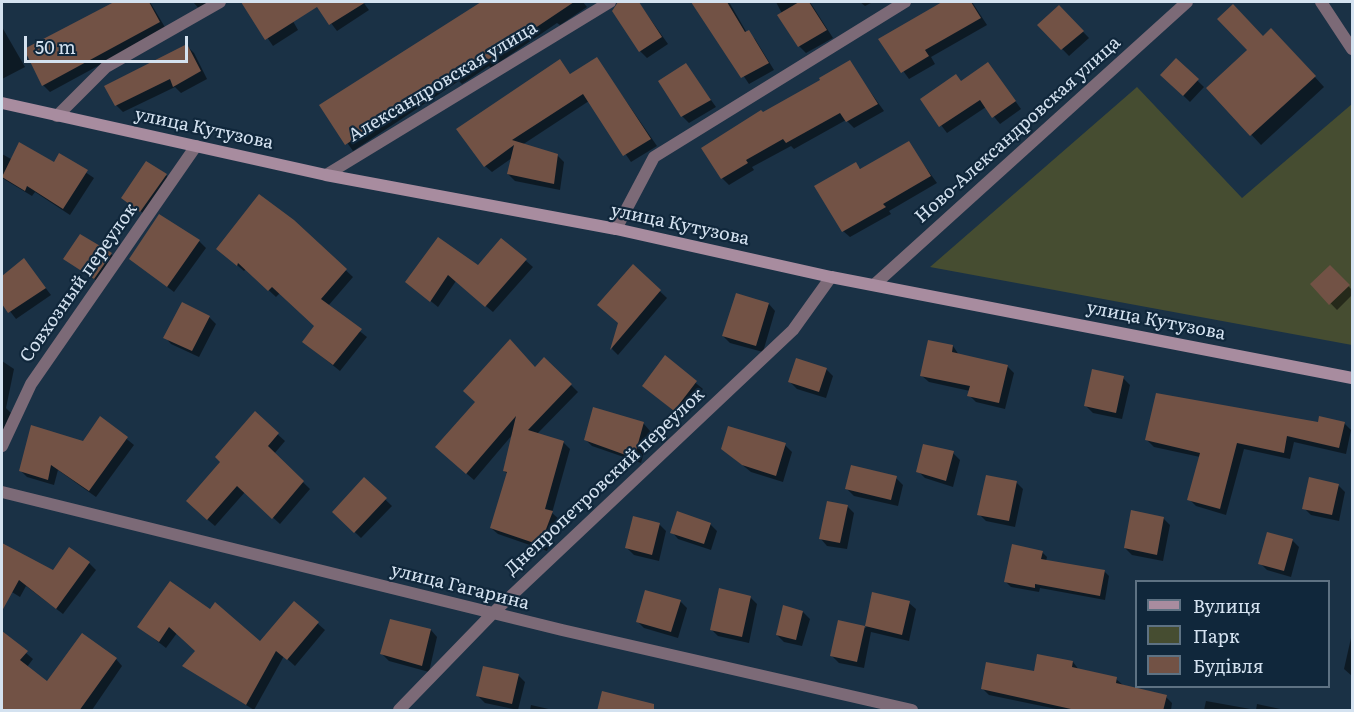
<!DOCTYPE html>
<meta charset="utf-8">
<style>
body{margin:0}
#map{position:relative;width:1354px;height:712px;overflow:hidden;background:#1a3145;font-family:Literata,serif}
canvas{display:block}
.frame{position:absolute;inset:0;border:3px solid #d4e2f0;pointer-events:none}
.legend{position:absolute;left:1135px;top:580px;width:195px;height:108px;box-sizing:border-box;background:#10273b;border:2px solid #5e7283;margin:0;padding:8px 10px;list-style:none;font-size:18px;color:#d4e2f0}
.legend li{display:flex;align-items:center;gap:12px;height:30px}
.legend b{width:30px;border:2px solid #5e7283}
.scale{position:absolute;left:24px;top:36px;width:164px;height:27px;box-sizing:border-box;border:3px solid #d4e2f0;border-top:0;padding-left:8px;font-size:18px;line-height:21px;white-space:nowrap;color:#d4e2f0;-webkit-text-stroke:4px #10273b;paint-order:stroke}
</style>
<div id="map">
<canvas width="1354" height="712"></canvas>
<div class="frame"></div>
<ul class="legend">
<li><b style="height:8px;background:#a88c9f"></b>Вулиця</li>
<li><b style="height:16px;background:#464d31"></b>Парк</li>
<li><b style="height:16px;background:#725245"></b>Будівля</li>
</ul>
<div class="scale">50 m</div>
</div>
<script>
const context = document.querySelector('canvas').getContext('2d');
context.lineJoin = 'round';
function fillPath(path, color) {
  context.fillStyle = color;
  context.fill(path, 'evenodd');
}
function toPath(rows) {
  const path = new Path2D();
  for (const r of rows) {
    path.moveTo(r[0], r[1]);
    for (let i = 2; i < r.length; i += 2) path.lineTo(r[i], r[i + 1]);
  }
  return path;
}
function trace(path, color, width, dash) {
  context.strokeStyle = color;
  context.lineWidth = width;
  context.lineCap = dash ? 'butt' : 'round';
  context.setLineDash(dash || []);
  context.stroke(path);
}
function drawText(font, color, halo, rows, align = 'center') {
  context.font = font + ' Literata,serif';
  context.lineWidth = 4.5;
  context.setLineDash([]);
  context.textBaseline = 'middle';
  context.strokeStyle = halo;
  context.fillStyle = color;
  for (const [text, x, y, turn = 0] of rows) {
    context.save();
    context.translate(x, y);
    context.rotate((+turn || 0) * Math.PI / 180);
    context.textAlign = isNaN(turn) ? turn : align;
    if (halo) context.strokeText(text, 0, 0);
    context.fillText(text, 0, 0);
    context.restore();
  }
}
const green = toPath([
 [1137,87,1242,198,1352,104,1352,345,930,267]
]);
const shadow = toPath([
 [116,2,150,2,166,29,50,92,43,85,26,50],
 [193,2,223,2,203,13],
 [257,2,282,2,298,30,273,46,247,8],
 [315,2,363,2,369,10,337,31],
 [486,2,583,2,587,7,560,25,557,23,491,68,489,66,462,84,459,81,353,151,321,106],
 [694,2,729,2,747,33,755,39,774,70,749,84],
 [776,2,810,2,833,38,806,53,799,46],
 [860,2,873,2,865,6],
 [944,2,972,2,987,25,931,57,935,64,909,79,880,39],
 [641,6,668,44,647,58,640,51],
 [1059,7,1089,38,1069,56,1039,25],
 [2,27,25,67,2,79],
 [1263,38,1281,40,1324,87,1261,145,1208,88],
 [187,46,194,53,207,79,181,93,175,87,123,112,116,105],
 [597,59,657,146,631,162,589,101,522,145,557,155,564,162,560,190,515,181,508,174,512,158,492,172,485,166,560,61,571,75],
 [1176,60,1204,87,1190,102,1162,75],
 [849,62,884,111,854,128,846,120,794,149,791,146,752,167,754,170,729,185,722,178,763,114,822,81],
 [988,63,1021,109,1000,124,986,107,947,133,922,100,962,82],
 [686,65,716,107,689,123,682,116],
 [908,143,937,183,889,211,891,214,850,237,843,231,855,164,862,170],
 [2,154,11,159,54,164,60,155,94,178,70,215,35,192,32,196,2,178],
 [166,175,172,182,148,217,123,198],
 [293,221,353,277,328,306,367,337,340,371,311,348,316,327,280,293,276,297,246,269,244,271,225,255],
 [502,240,533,267,493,312,456,281,438,307,407,282,478,267],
 [199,241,206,248,174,292,131,259],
 [111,254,118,261,101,284,65,258],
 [24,260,51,295,16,319,2,301,2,277],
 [633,266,667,298,618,355,612,349],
 [1330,267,1352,290,1352,295,1337,310,1312,284],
 [182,304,209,317,216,324,199,357,171,344,165,337],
 [769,304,775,311,763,352,730,343,723,336],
 [953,346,959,355,1007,366,1014,373,1005,409,976,402,969,395,970,391,929,382,922,376],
 [665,358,703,389,681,417,651,392],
 [545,359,578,392,537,434,563,442,570,449,552,513,559,519,547,551,498,534,491,528,508,474,504,471,513,434,474,480,444,454],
 [2,361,14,369,6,408,13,415,2,445],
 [826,369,833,376,826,398,797,389,790,382],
 [1123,378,1130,385,1122,419,1093,413,1086,406],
 [594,409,644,424,650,431,641,463,592,446,585,439],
 [255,414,285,441,274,454,310,489,280,524,245,492,215,526,194,508],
 [101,418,134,445,96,497,58,470,54,485,27,477,20,470,83,442],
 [1344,423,1351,430,1346,454,1294,442,1290,459,1244,449,1226,515,1196,506,1189,499,1200,457,1154,447,1147,440],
 [785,445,792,452,783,482,751,472,730,455],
 [953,453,960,460,953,487,925,478,918,471],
 [896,478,903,485,898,506,854,496,847,489],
 [364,479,392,506,361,538,334,512],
 [1016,482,1023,489,1015,527,986,521,979,514],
 [1338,485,1345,492,1339,521,1311,515,1304,508],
 [847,506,854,513,847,549,827,546,821,539],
 [1163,518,1170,525,1163,561,1132,555,1125,548],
 [659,524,666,531,659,561,634,555,627,548],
 [710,524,717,531,711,550,678,539,672,532],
 [1292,540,1299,547,1291,577,1267,570,1260,563],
 [2,545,54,572,89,563,96,570,63,614,26,586,20,597,2,586],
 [1042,552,1047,557,1046,561,1104,571,1109,576,1105,600,1040,588,1039,592,1011,587,1006,582],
 [170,583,260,643,294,603,325,630,295,666,284,656,254,710,184,666,197,651,177,633,166,648,139,627],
 [873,594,909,603,916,609,909,641,871,632,864,668,839,663,832,656,839,622,866,628],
 [750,597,757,604,749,643,718,636,711,629],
 [680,601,687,608,678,638,644,628,637,621],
 [803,612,810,619,802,646,784,642,777,635],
 [431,630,437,637,429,672,389,661,382,654],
 [6,636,33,659,27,667,48,683,116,659,122,666,92,710,3,710,2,642],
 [1351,638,1352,638,1352,676,1344,669],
 [1073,662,1079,670,1116,679,1123,685,1166,697,1172,703,1171,710,1061,710,989,695,983,689],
 [518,675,525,682,518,710,485,703,478,696],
 [1206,701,1256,710,1257,704,1285,710,1204,710],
 [531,705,553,710,530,710]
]);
const building = toPath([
 [114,2,149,2,160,22,42,86,24,49],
 [241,2,366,2,329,25,317,7,265,40],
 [481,2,574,2,483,63,482,61,454,79,452,75,345,145,319,105],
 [618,2,639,2,662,37,639,52,612,11],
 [691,2,727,2,745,32,749,30,769,63,741,78],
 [799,2,809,2,827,30,798,47,777,15],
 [942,2,971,2,981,18,925,50,929,56,901,73,878,39],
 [1233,4,1263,36,1271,28,1316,76,1250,136,1206,88,1247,50,1217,19],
 [1059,5,1084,31,1061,50,1037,25],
 [187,44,201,71,173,87,170,79,115,106,104,86],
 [597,57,651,139,623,156,583,94,512,140,558,154,554,184,507,174,514,145,484,167,456,129,560,59,570,74],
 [1176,58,1199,79,1183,96,1160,75],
 [850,60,878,104,846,122,840,113,786,143,783,139,746,160,748,163,721,179,701,148,761,110,763,112,820,80,819,78],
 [988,62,1016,101,992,118,980,100,939,127,920,99,956,74,961,81],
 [686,63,711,100,681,117,658,81],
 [909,141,931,176,883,204,886,207,842,232,814,186,856,162,860,169],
 [19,142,54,162,59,153,88,170,63,209,27,186,25,191,2,177],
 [146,161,167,174,140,212,121,198],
 [259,194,294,220,347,269,321,299,362,329,333,365,302,342,314,326,272,287,268,291,238,263,237,266,216,249],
 [159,214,200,240,167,287,129,259],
 [80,234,112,253,94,279,63,259],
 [438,237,478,265,501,238,527,259,485,307,448,275,430,302,405,282],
 [24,258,46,288,8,313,2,304,2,276],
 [633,264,661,290,610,350,618,323,597,305],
 [1330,265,1350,285,1329,305,1310,284],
 [736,293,769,303,756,346,722,336],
 [182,302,210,316,192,351,163,338],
 [510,339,535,367,544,357,572,384,528,430,564,441,545,509,553,511,540,545,490,528,507,472,503,471,516,416,466,474,435,447,475,402,463,391],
 [928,340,953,345,952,352,1008,365,999,403,967,396,970,386,920,376],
 [665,355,697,381,674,411,642,386],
 [796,358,827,368,819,392,788,382],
 [1092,369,1124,376,1116,413,1084,406],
 [1156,393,1318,422,1319,416,1345,422,1339,448,1287,436,1284,453,1237,443,1220,509,1187,500,1200,453,1145,440],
 [593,407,644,422,634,458,584,440],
 [255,411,279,433,268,446,304,481,272,519,237,486,207,520,186,501,220,462,215,457],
 [100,416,128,437,89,491,51,465,48,480,19,471,31,425,83,441],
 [728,426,786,443,776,476,742,465,721,449],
 [923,444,954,451,946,481,916,472],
 [851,465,897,476,891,500,845,489],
 [986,475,1017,481,1009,521,977,515],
 [364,477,387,498,354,533,332,512],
 [1309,477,1339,484,1332,515,1302,509],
 [827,501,848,505,840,543,819,539],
 [1131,510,1164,517,1157,555,1124,548],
 [677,511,711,523,704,544,670,533],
 [633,516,660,523,652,555,625,548],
 [1267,532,1293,539,1284,571,1258,564],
 [2,543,53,570,69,547,90,562,56,609,19,580,2,611],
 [1012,544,1043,551,1041,559,1105,570,1100,596,1035,584,1035,588,1004,582],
 [170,581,210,609,215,602,260,641,294,601,319,622,287,660,276,651,246,705,182,666,195,651,169,627,159,642,137,627],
 [719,588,751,596,742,637,710,630],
 [645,590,681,600,671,632,636,622],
 [872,592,910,601,902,635,865,626],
 [783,605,803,611,796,640,776,635],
 [390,619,431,629,422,666,380,654],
 [838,620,865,626,857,662,830,656],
 [2,631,28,651,20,660,47,681,82,633,117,658,79,711,2,711],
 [1037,654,1073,661,1072,667,1117,677,1116,683,1167,695,1163,711,1080,711,981,689,986,662,1034,671],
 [483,666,519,674,512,704,476,696],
 [602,691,654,704,654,711,597,711]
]);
const minor = toPath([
 [1321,2,1352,49],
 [57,116,106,67,220,2],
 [326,175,610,2],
 [616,229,654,157,905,2],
 [874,285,1187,2],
 [2,446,31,384,196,146],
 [2,492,562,630,912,710],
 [399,710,493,613,793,330,831,277]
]);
const secondary = toPath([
 [2,103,326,175,616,229,831,277,1352,378]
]);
const streetNames = [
 ["Александровская улица",443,82,-31],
 ["улица Кутузова",204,129,12],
 ["Ново-Александровская улица",1018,130,-42],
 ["улица Кутузова",680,225,12],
 ["Совхозный переулок",79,283,-55],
 ["улица Кутузова",1156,321,11],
 ["Днепропетровский переулок",605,482,-43],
 ["улица Гагарина",460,587,14]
];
fillPath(green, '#464d31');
fillPath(shadow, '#0007');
fillPath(building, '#725245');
trace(minor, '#7c6a77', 12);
trace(secondary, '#a88c9f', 12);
drawText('18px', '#d4e2f0', '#10273b', streetNames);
</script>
